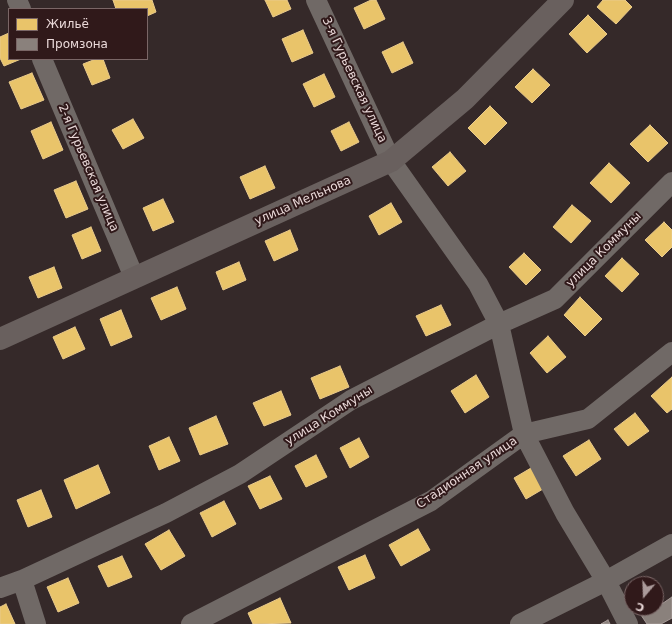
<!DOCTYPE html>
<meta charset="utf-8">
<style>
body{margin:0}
#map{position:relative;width:672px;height:624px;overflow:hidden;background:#352929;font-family:"DejaVu Sans",sans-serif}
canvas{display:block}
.legend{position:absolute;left:8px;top:8px;width:140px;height:52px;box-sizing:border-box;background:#30191a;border:1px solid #7a6666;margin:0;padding:5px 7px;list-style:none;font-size:12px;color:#ead9d9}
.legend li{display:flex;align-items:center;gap:8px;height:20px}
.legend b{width:20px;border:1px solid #7a6666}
.north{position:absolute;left:624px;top:576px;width:40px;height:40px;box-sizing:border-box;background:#30191a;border:1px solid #7a6666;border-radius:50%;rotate:199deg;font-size:11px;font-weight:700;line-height:16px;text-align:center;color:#ead9d9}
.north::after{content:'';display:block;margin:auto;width:14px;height:18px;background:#ab9b9b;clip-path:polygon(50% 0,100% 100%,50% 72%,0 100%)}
</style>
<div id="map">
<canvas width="672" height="624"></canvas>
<ul class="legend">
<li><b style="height:11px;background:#e9c46a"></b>Жильё</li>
<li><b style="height:11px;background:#8a817c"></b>Промзона</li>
</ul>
<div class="north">С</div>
</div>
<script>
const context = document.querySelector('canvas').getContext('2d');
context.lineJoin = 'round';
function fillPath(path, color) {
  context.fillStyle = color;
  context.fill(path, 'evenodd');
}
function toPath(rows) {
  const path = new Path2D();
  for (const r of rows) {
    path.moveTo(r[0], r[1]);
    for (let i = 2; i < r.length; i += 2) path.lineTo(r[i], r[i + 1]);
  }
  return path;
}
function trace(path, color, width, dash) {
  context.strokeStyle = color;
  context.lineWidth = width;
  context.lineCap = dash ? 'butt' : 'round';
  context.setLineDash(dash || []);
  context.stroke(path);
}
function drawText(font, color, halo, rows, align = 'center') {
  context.font = font + ' "DejaVu Sans",sans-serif';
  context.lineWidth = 4;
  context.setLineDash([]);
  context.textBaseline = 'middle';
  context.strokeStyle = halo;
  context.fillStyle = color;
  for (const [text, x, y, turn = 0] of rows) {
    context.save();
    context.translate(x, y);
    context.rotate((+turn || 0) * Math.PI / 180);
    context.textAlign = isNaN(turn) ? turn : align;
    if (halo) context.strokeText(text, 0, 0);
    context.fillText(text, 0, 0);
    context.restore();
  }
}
const homes = toPath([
 [113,0,152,0,156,12,147,16,147,9,116,9,113,0],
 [265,0,287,0,291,9,273,17,265,0],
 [371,0,376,0,385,19,364,29,354,8,371,0],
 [603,0,625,0,632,7,616,24,597,7,603,0],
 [588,15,607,34,587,53,569,34,588,15],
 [303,30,313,53,292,62,282,39,303,30],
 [9,33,9,59,21,59,4,66,0,58,0,37,9,33],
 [403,42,413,63,392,73,382,52,403,42],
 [96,59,103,59,110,78,92,85,83,64,96,59],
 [533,69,550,85,532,103,515,87,533,69],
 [32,73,44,100,21,109,9,82,32,73],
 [324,74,335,97,314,107,303,84,324,74],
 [490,106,507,123,485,145,468,128,490,106],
 [133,119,144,138,123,149,112,130,133,119],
 [51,122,63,150,43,159,31,131,51,122],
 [349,122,359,142,341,151,331,131,349,122],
 [650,125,668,143,648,162,630,144,650,125],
 [450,152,466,171,448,186,432,167,450,152],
 [609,163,630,183,611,203,590,183,609,163],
 [265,166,275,188,250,199,240,177,265,166],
 [76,181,88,209,66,218,54,190,76,181],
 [163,199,174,222,153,231,143,208,163,199],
 [391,203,402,222,379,235,369,216,391,203],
 [572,205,591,221,571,243,553,227,572,205],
 [664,222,672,230,672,247,662,257,645,240,664,222],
 [91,227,101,251,82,259,72,235,91,227],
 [290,230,298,250,274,261,265,241,290,230],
 [524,253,541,270,526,285,509,267,524,253],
 [622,258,639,274,622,292,605,276,622,258],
 [239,262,246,280,223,290,216,272,239,262],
 [54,267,62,288,38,298,29,277,54,267],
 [177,287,186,309,161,320,151,298,177,287],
 [580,297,602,319,585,336,564,315,580,297],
 [441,305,451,325,426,336,416,316,441,305],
 [121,310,132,337,111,346,100,319,121,310],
 [75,327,85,349,63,359,53,337,75,327],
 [548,336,566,357,547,373,530,353,548,336],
 [340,366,349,387,320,399,311,378,340,366],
 [476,375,489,397,465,413,451,391,476,375],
 [672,377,672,409,667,413,651,396,672,377],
 [281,391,291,415,264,426,253,403,281,391],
 [635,413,649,431,628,446,614,429,635,413],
 [216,416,228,444,200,455,189,428,216,416],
 [169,437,180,461,159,470,149,446,169,437],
 [359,438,369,457,350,468,340,448,359,438],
 [589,440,601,459,576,476,563,456,589,440],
 [316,455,327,477,306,487,295,466,316,455],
 [98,465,110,493,76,509,64,480,98,465],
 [531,468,543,489,526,499,514,478,531,468],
 [270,476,282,499,260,509,248,486,270,476],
 [41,490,52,517,28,527,17,500,41,490],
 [224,501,236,524,212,537,200,513,224,501],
 [418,529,430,550,401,566,389,545,418,529],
 [169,530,185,556,161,570,145,544,169,530],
 [365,555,375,578,349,590,338,567,365,555],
 [122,556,132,577,108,587,98,566,122,556],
 [68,578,79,603,58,612,47,587,68,578],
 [280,598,291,623,253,624,248,613,280,598],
 [6,604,15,624,0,624,0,607,6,604]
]);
const industry = toPath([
 [672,597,672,618,661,624,647,624,641,615,656,608,672,597],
 [608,620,610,624,601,624,608,620]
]);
const minor = toPath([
 [17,0,21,9],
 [316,0,391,161,478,284,499,324,524,434,565,513,606,581,628,624],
 [42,59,134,277],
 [22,580,36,624],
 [0,588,22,580,166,513,240,474,351,400,499,324,555,299,672,182],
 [191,624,431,501,524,434,588,419,672,352],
 [520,624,606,581,672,544]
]);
const major = toPath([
 [0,339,391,161,465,99,563,0]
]);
const streetNames = [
 ["3-я Гурьевская улица",354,80,65],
 ["2-я Гурьевская улица",88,168,67],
 ["улица Мельнова",303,201,-24],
 ["улица Коммуны",604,250,-45],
 ["улица Коммуны",329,416,-32],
 ["Стадионная улица",467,473,-34]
];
fillPath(homes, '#e9c46a');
trace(homes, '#e9ca8b', 1);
fillPath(industry, '#8a817c');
trace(industry, '#a79b98', 1);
trace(minor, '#706966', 20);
trace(major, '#69605e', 22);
drawText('12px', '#ead9d9', '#30191a', streetNames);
</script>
